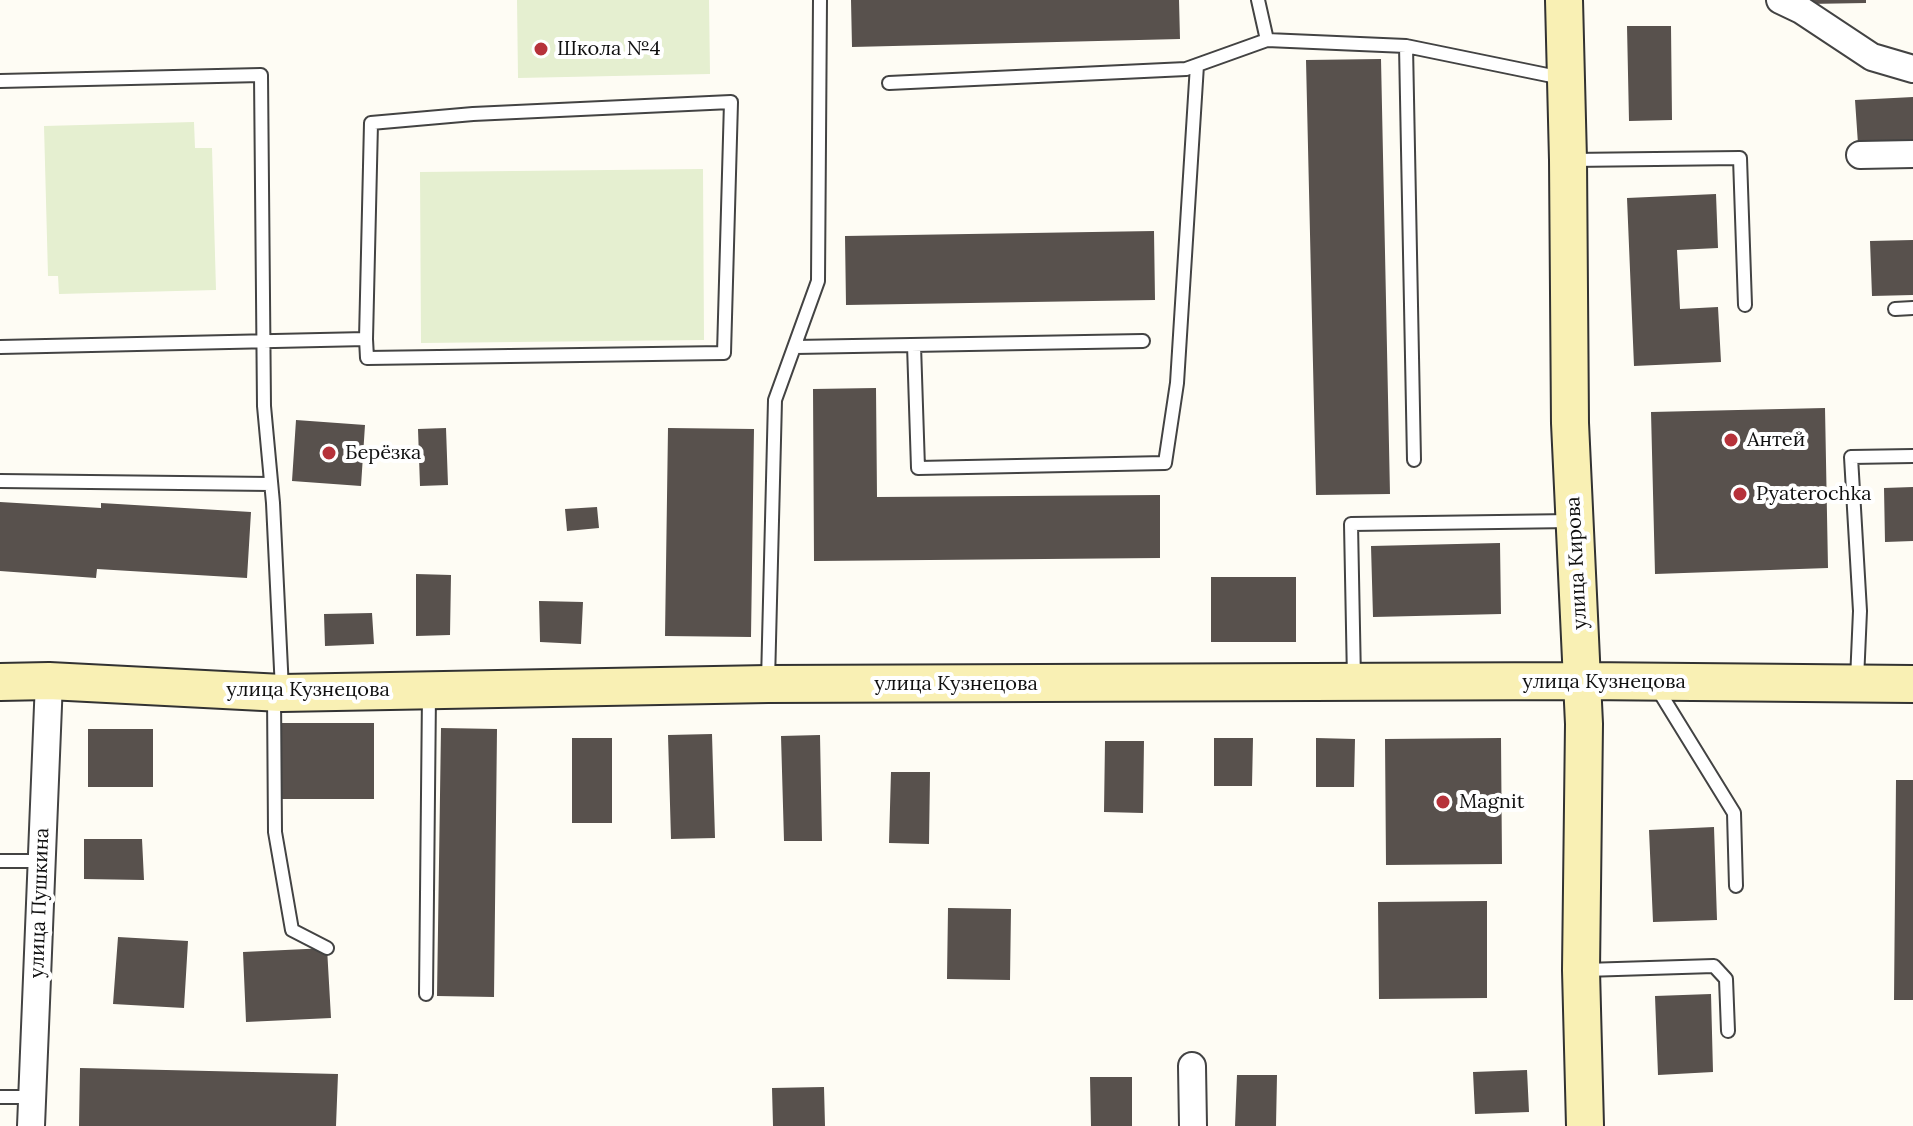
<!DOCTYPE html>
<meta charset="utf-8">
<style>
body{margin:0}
canvas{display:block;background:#fefcf4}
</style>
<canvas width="1913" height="1126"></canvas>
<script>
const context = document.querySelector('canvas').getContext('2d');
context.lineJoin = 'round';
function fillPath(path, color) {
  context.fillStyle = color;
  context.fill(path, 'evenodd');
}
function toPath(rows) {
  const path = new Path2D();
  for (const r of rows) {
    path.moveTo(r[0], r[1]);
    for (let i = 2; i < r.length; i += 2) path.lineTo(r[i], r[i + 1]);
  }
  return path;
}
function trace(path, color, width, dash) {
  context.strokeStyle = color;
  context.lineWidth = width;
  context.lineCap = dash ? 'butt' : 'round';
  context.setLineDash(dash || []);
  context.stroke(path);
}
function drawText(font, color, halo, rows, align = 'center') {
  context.font = font + ' Lora,serif';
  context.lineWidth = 8;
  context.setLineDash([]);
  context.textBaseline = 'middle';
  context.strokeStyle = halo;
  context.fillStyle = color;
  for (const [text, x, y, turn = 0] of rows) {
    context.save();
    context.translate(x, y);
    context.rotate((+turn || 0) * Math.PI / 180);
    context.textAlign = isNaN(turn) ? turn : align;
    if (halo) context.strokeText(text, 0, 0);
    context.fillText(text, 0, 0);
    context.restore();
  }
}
const pitch = toPath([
 [517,0,709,0,710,74,518,78],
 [194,122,195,148,212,148,216,290,59,294,58,276,48,276,44,126],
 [703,169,704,340,421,343,420,172]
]);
const building = toPath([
 [851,0,1179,0,1180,39,852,47],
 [1808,0,1866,0,1866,3,1808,4],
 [1627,26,1671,26,1672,120,1629,121],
 [1381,59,1390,494,1316,495,1306,60],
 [1913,97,1913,141,1858,144,1855,100],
 [1716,194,1718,248,1677,250,1680,309,1718,307,1721,362,1634,366,1627,198],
 [1154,231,1155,300,846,305,845,236],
 [1913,240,1913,295,1872,296,1870,241],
 [876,388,877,497,1160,495,1160,558,814,561,813,389],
 [1825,408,1828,568,1655,574,1651,412],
 [296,420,365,425,361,486,292,481],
 [446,428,448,485,420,486,418,429],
 [668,428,754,429,751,637,665,636],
 [1913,487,1913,541,1885,542,1884,488],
 [0,502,101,508,101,503,251,512,247,578,97,569,96,578,0,571],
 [597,507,599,528,567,531,565,509],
 [1500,543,1501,614,1373,617,1371,546],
 [416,574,451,575,450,635,416,636],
 [1211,577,1296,577,1296,642,1211,642],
 [539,601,583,602,581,644,540,642],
 [372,613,374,644,325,646,324,614],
 [282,723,374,723,374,799,282,799],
 [441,728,497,729,494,997,437,996],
 [88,729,153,729,153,787,88,787],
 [712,734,715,838,671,839,668,735],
 [820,735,822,841,784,841,781,736],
 [572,738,612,738,612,823,572,823],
 [1214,738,1253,738,1252,786,1214,786],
 [1316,738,1355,739,1354,787,1316,787],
 [1501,738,1502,864,1386,865,1385,739],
 [1105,741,1144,741,1143,813,1104,812],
 [891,772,930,772,929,844,889,843],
 [1896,780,1913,780,1913,1000,1894,1000],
 [1714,827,1717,920,1653,922,1649,830],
 [84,839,142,839,144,880,84,879],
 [1487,901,1487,998,1379,999,1378,902],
 [948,908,1011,909,1010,980,947,979],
 [118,937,188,941,184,1008,113,1004],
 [327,948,331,1018,246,1022,243,952],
 [1711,994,1713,1072,1658,1075,1655,996],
 [80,1068,338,1074,336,1126,79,1126],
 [1527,1070,1529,1112,1475,1114,1473,1072],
 [1237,1075,1277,1075,1276,1126,1235,1126],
 [1090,1077,1132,1077,1132,1126,1091,1126],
 [824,1087,825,1126,773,1126,772,1088]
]);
const service = toPath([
 [1258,0,1267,40],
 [1406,46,1414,460],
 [0,81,261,75,264,406,273,503,282,690],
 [889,83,1186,69,1267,40,1406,46,1562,78],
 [1571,160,1740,158,1745,305],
 [1895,309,1913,308],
 [914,345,918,468,1165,463,1177,383,1197,65],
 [0,347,366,339,371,123,473,114,731,102,724,353,367,358,366,339],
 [795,347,1143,341],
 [0,481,271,484],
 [1354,680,1351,524,1572,521],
 [1857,680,1860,611,1851,457,1913,456],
 [768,681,775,400,818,281,820,0],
 [1657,688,1734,813,1736,886],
 [274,695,275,832,292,930,327,948],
 [0,861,42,861],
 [1585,970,1714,966,1726,979,1728,1031],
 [426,994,429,694],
 [0,1097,32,1097]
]);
const minor = toPath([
 [1780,0,1801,10,1872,57,1913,69],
 [1860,155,1913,154],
 [1192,1066,1193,1126],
 [31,1126,49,681]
]);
const secondary = toPath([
 [1564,0,1568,160,1570,423,1584,724,1581,970,1585,1126],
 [0,682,49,681,282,693,768,684,1583,681,1913,684]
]);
const markers = [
 [541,49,8,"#b6323a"],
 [1731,440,8,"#b6323a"],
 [329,453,8,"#b6323a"],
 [1740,494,8,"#b6323a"],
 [1443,802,8,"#b6323a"]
];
const poiNames = [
 ["Школа №4",557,49],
 ["Антей",1747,440],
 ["Берёзка",345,453],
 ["Pyaterochka",1756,494],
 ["Magnit",1459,802]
];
const streetNames = [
 ["улица Кирова",1577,563,-93],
 ["улица Кузнецова",1604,682],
 ["улица Кузнецова",956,684],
 ["улица Кузнецова",308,690],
 ["улица Пушкина",40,903,-88]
];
fillPath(pitch, '#e5efd0');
fillPath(building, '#58514d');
trace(service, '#434343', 16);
trace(minor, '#434343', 30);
trace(secondary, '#323232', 40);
trace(service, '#fff', 12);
trace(minor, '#fff', 26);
trace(secondary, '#f9f0b4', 36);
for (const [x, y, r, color] of markers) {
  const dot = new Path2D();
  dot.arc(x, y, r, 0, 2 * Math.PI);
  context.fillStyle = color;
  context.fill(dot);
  trace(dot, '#fff', 3);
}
drawText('20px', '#101010', '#fff', poiNames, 'left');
drawText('20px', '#101010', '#fff', streetNames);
</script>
